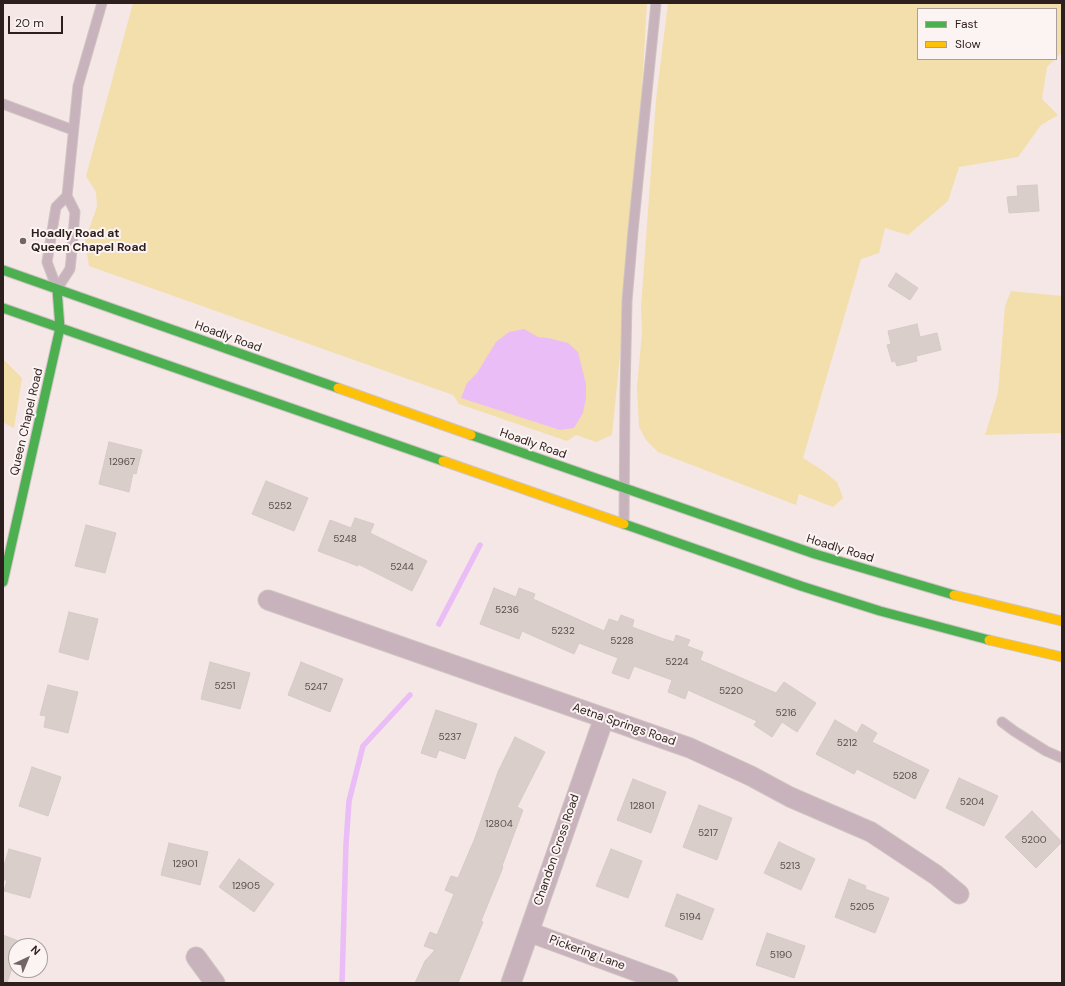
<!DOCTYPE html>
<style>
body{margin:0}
#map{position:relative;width:1065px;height:986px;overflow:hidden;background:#f4e7e6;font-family:"DM Sans",sans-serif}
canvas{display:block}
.frame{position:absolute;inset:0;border:4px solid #2c1f1d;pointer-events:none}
.legend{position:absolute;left:917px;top:8px;width:140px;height:52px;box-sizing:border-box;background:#fcf4f3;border:1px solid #a99f9d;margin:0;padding:5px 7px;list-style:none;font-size:12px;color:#2c1f1d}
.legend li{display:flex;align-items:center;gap:8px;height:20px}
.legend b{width:20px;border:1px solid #a99f9d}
.north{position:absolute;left:8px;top:938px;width:40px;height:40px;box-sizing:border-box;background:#fcf4f3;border:1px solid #a99f9d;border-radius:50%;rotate:44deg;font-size:11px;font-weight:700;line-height:16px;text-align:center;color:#2c1f1d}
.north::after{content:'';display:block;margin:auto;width:14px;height:18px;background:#726563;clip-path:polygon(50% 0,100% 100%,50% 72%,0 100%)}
.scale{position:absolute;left:8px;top:16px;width:55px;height:18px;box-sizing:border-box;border:2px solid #2c1f1d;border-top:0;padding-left:5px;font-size:12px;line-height:14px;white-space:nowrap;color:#2c1f1d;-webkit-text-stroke:3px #fcf4f3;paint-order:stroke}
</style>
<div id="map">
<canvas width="1065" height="986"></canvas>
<div class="frame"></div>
<ul class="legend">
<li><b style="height:5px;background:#4caf50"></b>Fast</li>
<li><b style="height:5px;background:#ffc107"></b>Slow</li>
</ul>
<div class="north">N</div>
<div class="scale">20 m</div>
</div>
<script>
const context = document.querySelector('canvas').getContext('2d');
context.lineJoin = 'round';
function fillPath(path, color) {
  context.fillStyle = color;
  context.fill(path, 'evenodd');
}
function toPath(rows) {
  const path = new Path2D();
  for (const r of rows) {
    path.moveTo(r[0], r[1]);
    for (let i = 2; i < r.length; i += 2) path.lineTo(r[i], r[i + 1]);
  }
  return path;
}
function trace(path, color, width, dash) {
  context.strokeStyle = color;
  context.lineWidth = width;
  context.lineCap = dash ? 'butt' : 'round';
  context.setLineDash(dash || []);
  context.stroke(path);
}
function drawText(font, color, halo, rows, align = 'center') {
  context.font = font + ' "DM Sans",sans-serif';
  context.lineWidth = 4;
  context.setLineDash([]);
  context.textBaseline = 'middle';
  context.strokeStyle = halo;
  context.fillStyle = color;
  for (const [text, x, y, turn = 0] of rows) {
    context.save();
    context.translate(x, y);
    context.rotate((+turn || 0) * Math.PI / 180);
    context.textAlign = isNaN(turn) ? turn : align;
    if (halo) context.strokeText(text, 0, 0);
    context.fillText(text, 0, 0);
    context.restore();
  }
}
const green = toPath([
 [133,3,647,3,635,206,612,435,596,442,576,435,567,441,459,404,453,395,89,266,85,240,97,207,96,192,86,176],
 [668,3,1062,3,1062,52,1056,58,1056,9,918,9,918,59,1055,59,1047,67,1042,99,1058,115,1041,125,1018,157,959,167,948,201,908,235,885,228,879,253,861,259,803,458,822,470,837,482,843,498,833,507,799,494,796,505,658,452,646,440,639,427,637,387,642,333,641,308,656,100],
 [1011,291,1062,296,1062,433,985,435,998,393,1005,306],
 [3,359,22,378,14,428,6,424,3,421]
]);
const water = toPath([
 [524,329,538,337,548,338,568,343,578,352,586,384,586,398,583,413,574,428,560,430,461,398,467,383,477,373,496,342,509,332]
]);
const stream = toPath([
 [439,624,480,545],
 [342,983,346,844,349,801,363,746,410,695]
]);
const building = toPath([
 [1037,185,1039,211,1009,213,1007,197,1018,196,1017,186,1037,185],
 [896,273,918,288,910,300,888,286,896,273],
 [917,324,920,337,937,333,941,350,916,356,917,361,897,366,895,361,892,362,887,345,891,344,888,331,917,324],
 [109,442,142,450,136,474,133,473,129,492,99,484,109,442],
 [266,481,308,498,294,531,252,514,266,481],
 [355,518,374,524,370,533,427,561,412,591,358,564,358,566,318,551,330,520,351,528,355,518],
 [86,525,116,533,105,573,75,566,86,525],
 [494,588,516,597,519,588,535,594,533,599,604,631,609,619,618,622,621,615,634,620,632,627,664,639,674,642,676,635,690,640,687,646,703,652,700,660,776,693,784,682,816,703,797,732,782,722,772,737,754,725,757,721,688,690,685,699,668,692,672,680,634,666,629,679,612,673,618,658,579,643,574,654,522,631,519,639,480,624,494,588],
 [69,612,98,619,88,660,59,652,69,612],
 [210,662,250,673,240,709,201,699,210,662],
 [301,662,343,679,330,712,288,695,301,662],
 [48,685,78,692,68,733,44,727,46,716,40,715,48,685],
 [436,710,477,724,465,759,439,750,436,758,421,753,436,710],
 [835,720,857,733,862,724,877,733,872,742,929,770,915,799,857,769,854,774,816,754,835,720],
 [515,737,545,752,517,807,523,810,502,866,503,867,481,921,483,922,458,983,415,983,425,961,435,950,424,946,430,932,437,935,454,894,445,890,451,876,458,878,475,838,498,772,515,737],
 [32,767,61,777,48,816,19,806,32,767],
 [959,778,998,796,984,826,946,808,959,778],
 [633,779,666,792,651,833,617,820,633,779],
 [699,805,732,818,717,860,683,847,699,805],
 [1032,811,1062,842,1036,868,1005,837,1032,811],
 [779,842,815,859,801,890,764,873,779,842],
 [169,843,208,852,200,885,161,875,169,843],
 [9,849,41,858,30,898,4,891,7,880,3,880,3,869,9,849],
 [611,849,642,861,628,898,596,886,611,849],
 [239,859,274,884,254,912,219,887,239,859],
 [849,879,866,886,865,889,889,898,875,933,835,917,849,879],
 [677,894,714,909,702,940,665,926,677,894],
 [767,933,805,946,794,978,756,965,767,933],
 [3,935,21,942,20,946,16,946,16,957,7,983,3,983,3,935]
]);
const lane = toPath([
 [3,104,73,130],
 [56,286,47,262,56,207,67,196],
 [57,289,70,269,71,260,75,212,67,196,78,86,102,3],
 [624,524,625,395,627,301,633,231,656,3],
 [1002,722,1014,731,1046,751,1062,758]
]);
const street = toPath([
 [268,600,690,748,751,776,790,797,871,832,936,875,959,894],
 [529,932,668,983],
 [196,957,215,983],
 [511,983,604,718]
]);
const fast = toPath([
 [3,270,338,388],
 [3,308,443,461],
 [471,435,815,554,954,595],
 [624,524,801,586,880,611,989,640],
 [3,582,60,328,57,289]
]);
const slow = toPath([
 [338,388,471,435],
 [443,461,624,524],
 [954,595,1062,621],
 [989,640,1062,657]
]);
const markers = [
 [23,241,4,"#726563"]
];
const numberNames = [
 ["12967",122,462],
 ["5252",280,506],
 ["5248",345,539],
 ["5244",402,567],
 ["5236",507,610],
 ["5232",563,631],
 ["5228",622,641],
 ["5224",677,662],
 ["5251",225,686],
 ["5247",316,687],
 ["5220",731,691],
 ["5216",786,713],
 ["5237",450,737],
 ["5212",847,743],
 ["5208",905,776],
 ["5204",972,802],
 ["12801",642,806],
 ["12804",499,824],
 ["5217",708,833],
 ["5200",1034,840],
 ["12901",185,864],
 ["5213",790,866],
 ["12905",246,886],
 ["5205",862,907],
 ["5194",690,917],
 ["5190",781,955]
];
const poiNames = [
 ["Hoadly Road at",31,234],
 ["Queen Chapel Road",31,248]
];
const streetNames = [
 ["Hoadly Road",228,337,20],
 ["Queen Chapel Road",27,422,-77],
 ["Hoadly Road",533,444,19],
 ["Hoadly Road",840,549,17],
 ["Aetna Springs Road",624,725,19],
 ["Chandon Cross Road",557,850,-71],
 ["Pickering Lane",587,953,20]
];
fillPath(green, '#f3dfab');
fillPath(water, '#eabdf6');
trace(stream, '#eabdf6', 5.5);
fillPath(building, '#daceca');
trace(building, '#d5cac5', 1);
trace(lane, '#cfc4c3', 11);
trace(street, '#cfc4c3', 21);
trace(fast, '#cfc4c3', 11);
trace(slow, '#cfc4c3', 11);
trace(lane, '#c8b2bc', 9);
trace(street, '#c8b2bc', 19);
trace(fast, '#4caf50', 9);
trace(slow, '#ffc107', 9);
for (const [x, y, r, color] of markers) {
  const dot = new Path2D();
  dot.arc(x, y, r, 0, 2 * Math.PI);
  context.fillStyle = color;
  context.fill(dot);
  trace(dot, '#fcf4f3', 1.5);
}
drawText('10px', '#5a4e4b', null, numberNames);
drawText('bold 12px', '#2c1f1d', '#fcf4f3', poiNames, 'left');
drawText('12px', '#2c1f1d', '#fcf4f3', streetNames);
</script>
